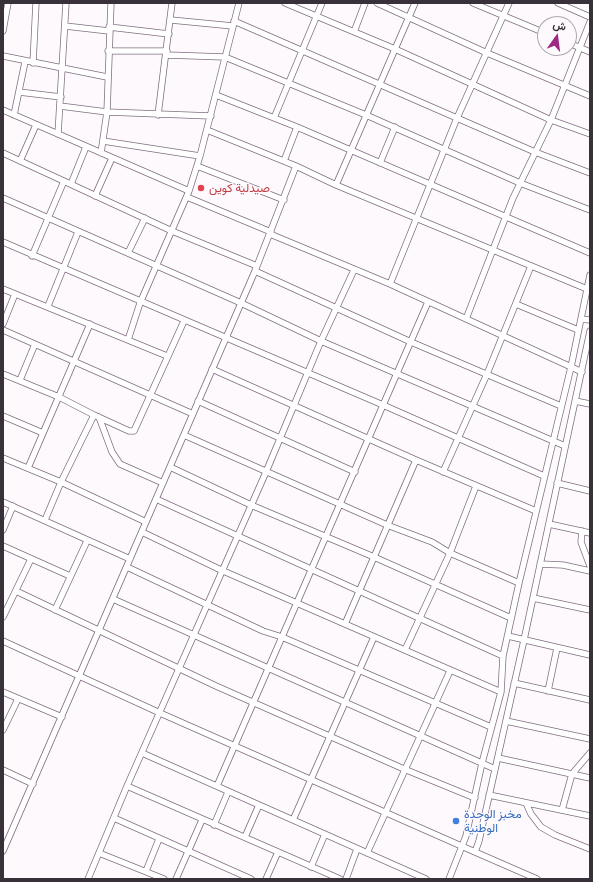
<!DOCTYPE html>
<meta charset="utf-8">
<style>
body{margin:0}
#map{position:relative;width:593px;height:882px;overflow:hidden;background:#fdf9fd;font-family:"Exo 2",Vazirmatn,sans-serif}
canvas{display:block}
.frame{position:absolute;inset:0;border:4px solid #383139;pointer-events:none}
.north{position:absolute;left:537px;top:16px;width:40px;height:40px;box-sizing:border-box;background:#fdf9fd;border:1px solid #aea9af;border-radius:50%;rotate:14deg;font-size:11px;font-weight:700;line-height:16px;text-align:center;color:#383139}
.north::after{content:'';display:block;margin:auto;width:14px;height:18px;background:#9e2984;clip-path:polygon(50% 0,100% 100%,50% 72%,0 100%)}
</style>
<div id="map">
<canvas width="593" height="882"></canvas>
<div class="frame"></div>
<div class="north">ش</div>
</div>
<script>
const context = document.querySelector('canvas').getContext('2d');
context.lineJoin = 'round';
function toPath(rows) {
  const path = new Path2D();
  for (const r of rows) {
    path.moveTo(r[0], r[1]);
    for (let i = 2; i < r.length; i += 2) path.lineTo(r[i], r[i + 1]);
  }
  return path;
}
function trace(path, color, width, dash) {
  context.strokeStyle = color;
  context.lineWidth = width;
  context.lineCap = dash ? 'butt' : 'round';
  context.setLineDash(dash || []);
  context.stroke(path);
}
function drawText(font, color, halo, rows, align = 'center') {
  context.font = font + ' "Exo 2",Vazirmatn,sans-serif';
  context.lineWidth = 3;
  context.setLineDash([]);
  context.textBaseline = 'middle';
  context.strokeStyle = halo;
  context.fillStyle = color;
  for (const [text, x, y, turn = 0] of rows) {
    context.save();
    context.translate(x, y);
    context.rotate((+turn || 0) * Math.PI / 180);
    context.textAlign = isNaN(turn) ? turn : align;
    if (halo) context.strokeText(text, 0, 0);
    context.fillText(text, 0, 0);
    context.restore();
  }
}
const minor = toPath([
 [285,3,395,49,551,120,590,134],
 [377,3,487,53,590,96],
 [473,3,545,33],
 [558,3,590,17],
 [171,20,233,26],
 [234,21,535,152,590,173],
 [65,26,109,31],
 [109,27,169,34],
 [3,31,8,3],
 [354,32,365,3],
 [569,43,590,52],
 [108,51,167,51],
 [167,55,225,57,366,115,520,183,590,210],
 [3,56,107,77],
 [33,63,36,3],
 [19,92,61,97],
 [216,95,297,127,590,253],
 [60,106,107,112,211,116],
 [3,110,189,191,200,156,239,3],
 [14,115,25,62],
 [158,115,172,3],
 [274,118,322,3],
 [58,134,66,3],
 [103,141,200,156],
 [3,153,172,231,257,266],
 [101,153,107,112,111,3],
 [20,161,36,125],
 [284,161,297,127],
 [380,163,395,127],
 [197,166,284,200],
 [296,166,336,185,587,289],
 [71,184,86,147],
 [336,185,415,3],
 [95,196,112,158],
 [187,197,271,232],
 [3,198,241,303,321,341,565,446],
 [270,234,390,284,582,372],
 [3,242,383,405,544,476],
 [128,253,145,218],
 [32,256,64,181],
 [255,271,411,342,561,406],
 [390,284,457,118,509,3],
 [3,289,167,356],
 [516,304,578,330],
 [48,306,78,232],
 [466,319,513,198,551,120,590,22],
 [581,319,590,320],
 [3,324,15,294],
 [3,330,193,414],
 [128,340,140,303,189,191],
 [212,369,416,460,536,511],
 [3,374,59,397,94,415],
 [20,380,35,344],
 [198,401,355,472],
 [575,401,590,404],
 [3,416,43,433],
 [99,417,112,452,120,464,163,483],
 [184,435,387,525,432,542,450,553,519,583],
 [3,458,61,482,146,522],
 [170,467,251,505,374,557,511,618],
 [28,468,90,324],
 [443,472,487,374,531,266],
 [557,483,590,491],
 [156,499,503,656],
 [3,502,130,559],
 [45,520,61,482,94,415,129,431,134,431,184,321],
 [549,524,590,533],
 [3,530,13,506],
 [582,531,581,542,590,566],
 [142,532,221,570,501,692],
 [3,546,70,576],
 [540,564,563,565,590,571],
 [127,567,263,631,282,637,491,727],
 [16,591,216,686,404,769,475,798],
 [533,598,590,610],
 [113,599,495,769],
 [55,610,87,541],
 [3,617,31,559],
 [345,624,416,460],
 [508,636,590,655],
 [3,641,160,713,475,852],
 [405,650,450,553,476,486],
 [514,683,590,700],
 [548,691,557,648],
 [3,692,62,717],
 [506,721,590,739],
 [3,730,18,699],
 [142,753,426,879],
 [498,758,590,778],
 [3,770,33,784],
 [127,786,340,879],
 [217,786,428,302],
 [489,795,590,816],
 [526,803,531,814,541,827,555,835,590,849],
 [562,810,572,774,590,753],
 [114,818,251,879],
 [293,820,374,637],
 [214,825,228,792],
 [245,837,259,805],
 [3,851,255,271,296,166,207,130],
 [99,853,164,879],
 [367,853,450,671],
 [311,867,325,834],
 [146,871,159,839],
 [88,879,127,786,266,472,321,341,354,270],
 [176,879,202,820],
 [266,879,278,852],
 [346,879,357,849],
 [449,879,466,836,482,763,501,692,503,656,519,583,571,367,590,275],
 [537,879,475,852,479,841,524,640,590,331]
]);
const markers = [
 [201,188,4,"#e0444e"],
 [456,821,4,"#3f7fe0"]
];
const healthNames = [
 ["صيدلية كوين",209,188]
];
const shopNames = [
 ["مخبز الوحدة",464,814],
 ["الوطنية",464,828]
];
trace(minor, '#806f81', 7);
trace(minor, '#fff', 5.5);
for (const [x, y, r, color] of markers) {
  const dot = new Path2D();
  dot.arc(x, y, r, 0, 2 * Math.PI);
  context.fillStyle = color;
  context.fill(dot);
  trace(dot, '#fdf9fd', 1.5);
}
drawText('12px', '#be3a42', '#fdf9fd', healthNames, 'left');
drawText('12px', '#366cbe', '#fdf9fd', shopNames, 'left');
</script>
